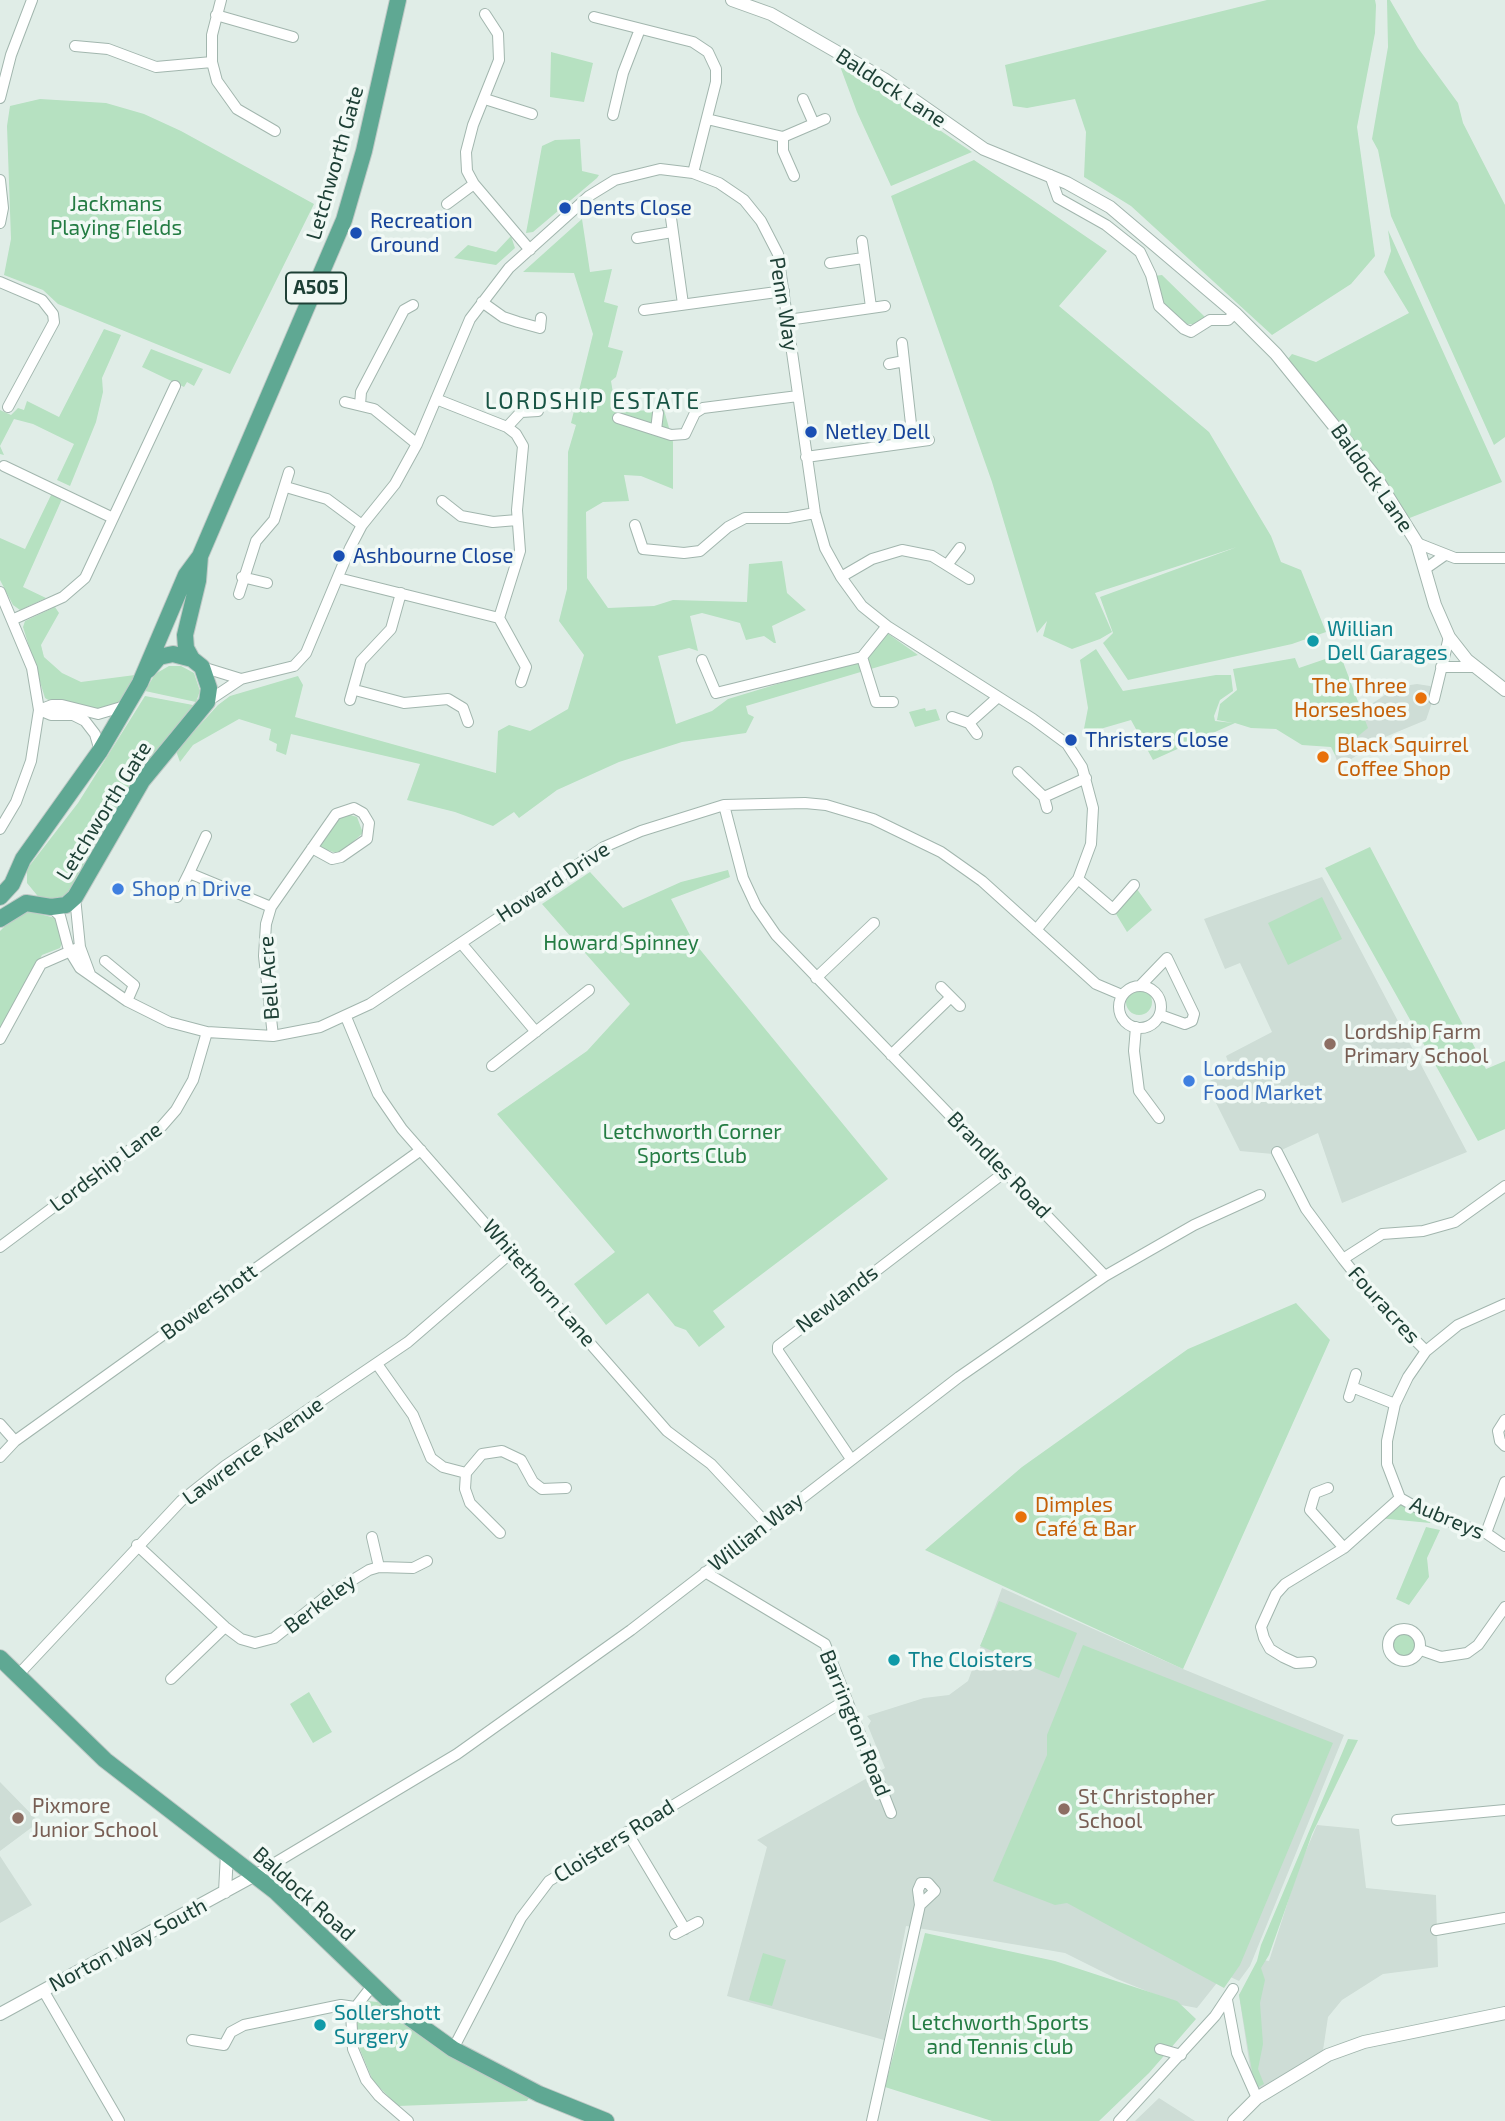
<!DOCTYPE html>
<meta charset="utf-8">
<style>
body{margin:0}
canvas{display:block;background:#e0ede7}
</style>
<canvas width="1505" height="2121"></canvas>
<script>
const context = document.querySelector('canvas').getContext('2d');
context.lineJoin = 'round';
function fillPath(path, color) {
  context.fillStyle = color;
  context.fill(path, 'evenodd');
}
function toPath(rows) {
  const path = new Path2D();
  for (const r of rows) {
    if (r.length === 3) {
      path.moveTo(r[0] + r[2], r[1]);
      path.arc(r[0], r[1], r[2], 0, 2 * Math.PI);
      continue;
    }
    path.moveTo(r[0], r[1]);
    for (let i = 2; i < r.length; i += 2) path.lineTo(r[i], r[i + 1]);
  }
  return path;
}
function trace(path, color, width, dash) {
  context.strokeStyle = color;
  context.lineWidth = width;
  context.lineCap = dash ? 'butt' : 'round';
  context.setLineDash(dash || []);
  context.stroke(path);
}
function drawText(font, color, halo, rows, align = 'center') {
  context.font = font + ' "Exo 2",sans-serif';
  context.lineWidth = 7;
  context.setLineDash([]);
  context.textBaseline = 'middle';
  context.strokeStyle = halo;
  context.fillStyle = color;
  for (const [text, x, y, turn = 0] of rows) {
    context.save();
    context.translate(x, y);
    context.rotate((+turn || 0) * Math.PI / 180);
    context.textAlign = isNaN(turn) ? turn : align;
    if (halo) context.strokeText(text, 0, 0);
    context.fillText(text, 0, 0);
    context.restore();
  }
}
const built = toPath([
 [1417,684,1430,686,1436,691,1426,720,1385,737,1339,767,1335,755,1367,728,1361,711,1397,687],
 [1322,877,1467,1152,1342,1203,1318,1133,1273,1154,1240,1151,1206,1083,1231,1070,1226,1056,1272,1032,1240,963,1225,969,1204,919],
 [1002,1588,1183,1669,1344,1735,1250,1966,1239,1981,1224,1974,1197,2008,1181,2005,1117,1979,1065,1953,906,1926,884,2040,727,1996,767,1847,757,1840,885,1768,868,1726,871,1721,867,1716,924,1698,949,1695,968,1681],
 [0,1782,39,1822,0,1851],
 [1317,1825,1359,1829,1366,1888,1436,1895,1438,1967,1383,1974,1342,2000,1328,2017,1322,2057,1269,2083,1257,2093,1252,2081,1239,1995,1263,1960,1269,1961,1299,1867],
 [0,1856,32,1905,0,1923],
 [1159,2098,1195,2121,1135,2121]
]);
const green = toPath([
 [1267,0,1375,0,1376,5,1375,33,1357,127,1375,256,1351,284,1272,335,1131,206,1084,177,1086,132,1075,99,1027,108,1013,106,1005,65],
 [1387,0,1390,0,1418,48,1458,103,1463,123,1505,205,1505,437,1494,445,1391,216,1378,150,1372,139,1388,47],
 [551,52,593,63,584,102,550,97],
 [837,58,865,73,904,106,972,152,891,186,857,112],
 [40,99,106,103,144,114,181,131,314,204,230,374,58,304,43,290,4,275,11,239,7,126,10,106],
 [580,139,582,171,599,175,597,178,533,232,526,233,542,146,555,140],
 [974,160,1107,251,1059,306,1209,432,1271,536,1281,562,1301,570,1326,632,1292,644,1128,680,1103,643,1113,633,1100,597,1237,547,1095,593,1112,632,1100,639,1072,649,1043,636,1047,621,1037,633,992,482,891,196],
 [582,219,590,272,612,269,604,302,618,306,608,347,623,351,616,377,611,381,616,411,664,410,673,442,673,489,641,476,624,475,629,501,603,502,586,512,587,578,608,608,654,606,673,600,747,602,749,564,782,561,787,593,806,610,772,626,776,643,774,643,764,636,746,640,740,623,702,613,690,616,698,651,689,648,658,656,676,724,712,711,728,699,867,657,887,633,918,655,746,706,748,714,754,717,746,733,682,742,619,762,557,790,519,818,514,812,493,826,455,812,407,800,420,764,291,734,286,755,276,751,277,744,269,740,271,729,239,719,193,745,180,762,176,751,218,705,230,696,298,676,303,685,295,717,496,773,498,731,509,725,530,731,568,709,584,655,559,621,567,589,568,452,576,425,571,423,593,334,574,273,523,272],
 [1388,230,1502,482,1407,519,1287,360,1292,354,1316,362,1409,313,1384,272,1391,251],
 [511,236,515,248,496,265,454,258,468,245,496,252],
 [1162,275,1205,317,1196,324,1187,324,1161,305,1154,276],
 [104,329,121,335,102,378,103,392,96,422,70,486,57,480,74,444,33,424,14,419,0,446,4,455,0,454,0,410,11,415,18,408,24,410,27,401,59,417],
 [151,349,203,369,194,386,187,382,184,387,142,367],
 [52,493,62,499,23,587,46,598,20,610,13,605,0,580,0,538,25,549],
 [55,607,59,613,41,645,44,657,62,673,81,682,135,675,119,703,96,711,52,702,45,698,23,627,25,621],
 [1096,649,1123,691,1216,675,1231,675,1233,691,1220,700,1214,716,1215,721,1233,723,1217,720,1220,704,1237,690,1233,669,1295,658,1299,668,1340,654,1368,728,1335,755,1331,747,1302,745,1276,729,1251,728,1235,723,1153,760,1131,720,1083,734,1088,708,1080,660],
 [169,666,181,666,194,673,200,691,196,702,145,691,155,674],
 [145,696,193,705,143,769,110,821,98,851,66,900,41,900,27,883,27,869,78,803],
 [925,708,926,711,936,709,940,720,915,727,909,712],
 [347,814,357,817,363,833,339,854,319,847,339,815],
 [1370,847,1486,1069,1505,1061,1505,1129,1478,1141,1325,868],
 [728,870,730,877,671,899,693,941,888,1179,713,1311,725,1327,699,1347,686,1330,675,1326,648,1293,606,1325,574,1284,615,1252,497,1114,587,1051,630,1004,542,904,590,872,623,908,681,882],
 [1134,885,1152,910,1127,932,1113,909],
 [1322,897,1342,939,1288,965,1268,923],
 [28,911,55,918,63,941,60,948,42,955,0,1031,0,931,13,918],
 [1139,1002,13],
 [1296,1303,1330,1340,1183,1669,925,1550,1022,1467,1188,1349],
 [1400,1498,1432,1516,1430,1523,1378,1518],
 [1426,1527,1440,1530,1427,1558,1429,1577,1409,1605,1396,1599],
 [999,1601,1077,1633,1059,1678,980,1646],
 [1404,1645,16],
 [1083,1645,1333,1743,1240,1965,1224,1988,1067,1903,1055,1905,993,1881,1047,1755,1047,1735],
 [309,1692,332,1732,313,1743,290,1704],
 [1348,1739,1358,1740,1312,1834,1269,1955,1261,1968,1265,1980,1260,2003,1263,2044,1258,2069,1264,2084,1255,2089,1239,1995,1257,1961,1261,1945],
 [925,1933,1055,1961,1177,2001,1196,2019,1149,2073,1099,2121,992,2121,885,2087],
 [763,1953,786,1960,772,2006,749,2000],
 [367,2001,378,2002,427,2041,530,2096,527,2101,398,2106,373,2081,356,2040,356,2015]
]);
const minor = toPath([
 [221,0,212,35,212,62,217,81,237,109,275,131],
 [485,14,498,34,499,60,473,125,466,152,467,171,474,184,530,250],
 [216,15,293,37],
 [594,17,693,42,708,52,716,69,716,82,693,173],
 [75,46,108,49,156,67,212,62],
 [0,98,11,55,32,0],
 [485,99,532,114],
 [803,99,814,124],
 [613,115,623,73,640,29],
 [707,119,783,137,825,119],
 [783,137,783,151,794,176],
 [1050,175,1058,198,1106,225,1140,252,1151,275,1159,306,1184,329,1191,332,1210,320,1228,320,1235,313],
 [0,180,3,208,0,223],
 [447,204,474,184],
 [671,218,683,304],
 [637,238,672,232],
 [862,241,871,307],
 [830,263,863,258],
 [0,282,42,300,53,314,54,322,8,407],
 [482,302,503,317,518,322,540,328,541,318],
 [644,310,784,291],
 [788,320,885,306],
 [902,343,913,442],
 [889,364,904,361],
 [345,402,374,409,417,444],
 [360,405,361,392,404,310,413,305],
 [618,418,671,435,685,434,695,413,703,408,798,396],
 [507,427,521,412,538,411],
 [656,430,658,413],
 [806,457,929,440],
 [4,466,113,518],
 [286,487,327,499,362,525],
 [442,501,461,516,493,522,517,520],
 [635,525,643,549,684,553,700,551,728,527,745,518,788,518,815,513],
 [1417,543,1455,558,1505,558],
 [947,565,960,548],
 [1425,569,1445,555],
 [242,577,267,583],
 [841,577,872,559,902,550,932,556,969,579],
 [338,578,499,618,520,551,517,510,523,446,516,434,507,427,436,399],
 [0,592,32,668,39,710,31,761,16,802,0,829],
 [239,594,256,541,274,520,289,472],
 [499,618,526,667,521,682],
 [14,619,63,597,85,578,175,386],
 [862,657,876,702,893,702],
 [702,660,716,693,862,657,887,626],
 [202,667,241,679],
 [1441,667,1475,667],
 [355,690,404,703,448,699,463,708,468,722],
 [1434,699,1449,637],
 [350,700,361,661,391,629,401,593],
 [208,701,241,679,294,666,306,653,350,548,362,525,395,484,417,444,470,319,509,268,589,196,615,180,660,169,693,173,719,183,744,200,761,221,778,254,815,513,825,548,841,577,862,606,887,626,1033,719,1067,744,1082,767,1093,808,1091,844,1078,879,1036,930],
 [39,710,52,705,62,705,98,714,125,706],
 [39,710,51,715,73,715,85,721,95,734,100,751],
 [952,717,969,723,977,734],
 [969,723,997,698],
 [1018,772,1044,797,1047,808],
 [1044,797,1086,778],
 [724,805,743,878,756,906,776,935,1105,1276],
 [189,873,206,836],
 [1078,879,1113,909,1134,885],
 [75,897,80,947,90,974],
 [177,897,189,873,271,907],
 [51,907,60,916,69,950,80,968,127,1001,169,1022,207,1032,273,1036,320,1027,370,1004,604,847,641,831,724,805,805,803,826,805,873,819,941,852,982,881,1096,984,1122,995],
 [461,943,536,1032],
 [105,961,134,985,127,1001],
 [816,978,874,923],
 [1140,986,1167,958,1194,1014,1192,1021,1185,1024,1160,1015],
 [1140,1007,21],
 [941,987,960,1006],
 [346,1017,378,1094,402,1129,667,1431,711,1464,767,1524],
 [1136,1027,1134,1051,1139,1091,1159,1118],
 [273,1036,264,956,266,924,271,907,336,814,354,808,363,813,369,823,367,839,341,857,332,859,312,848],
 [0,1039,41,964,80,947],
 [891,1055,951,997],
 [492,1066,589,990],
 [1277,1152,1306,1209,1343,1259,1378,1303,1426,1351],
 [0,1247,162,1126,176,1110,193,1080,207,1032],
 [1343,1259,1382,1234,1423,1231,1455,1222,1505,1186],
 [1505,1304,1458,1325,1426,1351,1408,1377,1395,1404,1387,1441,1387,1464,1400,1498,1432,1516,1486,1533,1505,1546],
 [377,1364,413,1415,431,1458,443,1467,466,1473,465,1489,470,1503,500,1533],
 [1352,1387,1395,1404],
 [1349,1397,1356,1374],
 [1505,1420,1498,1431,1500,1441,1505,1446],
 [0,1424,15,1441],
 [0,1457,15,1441,421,1150],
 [851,1459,778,1351,778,1346,1005,1172],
 [466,1473,482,1454,502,1451,521,1460,533,1482,542,1489,566,1488],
 [1328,1488,1315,1493,1310,1510,1344,1548],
 [1486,1533,1505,1482],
 [372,1537,379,1567],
 [137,1545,225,1627,241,1639,255,1643,274,1638,328,1595,369,1570,379,1567,413,1568,427,1561],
 [705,1572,825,1644,891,1813],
 [1404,1645,16],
 [1421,1650,1441,1657,1467,1653,1478,1645,1505,1607],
 [1311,1662,1296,1663,1283,1657,1270,1649,1264,1638,1261,1627,1276,1594,1285,1584,1344,1548,1400,1498],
 [18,1675,181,1501,225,1466,408,1342,512,1252],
 [171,1679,225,1627],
 [1397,1820,1505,1810],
 [627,1832,685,1929],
 [255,1875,457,1754,631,1630,959,1377,1105,1276,1194,1225,1260,1195],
 [1436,1930,1505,1918],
 [675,1934,698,1922],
 [372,1986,351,2013,353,2049,366,2080,379,2096,408,2121],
 [43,1990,119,2121],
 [1227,2000,1237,2053,1257,2098],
 [192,2040,224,2045,231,2032,244,2025,341,2005,355,2007],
 [453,2049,521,1918,549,1881,846,1700],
 [1160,2049,1181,2055],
 [872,2121,920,1905,918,1890,921,1883,928,1883,935,1891,920,1905],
 [1119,2121,1215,2016,1233,1989]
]);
const tertiary = toPath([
 [732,0,771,14,884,79,984,149,1067,183,1110,207,1235,313,1276,354,1377,479,1417,543,1435,605,1449,637,1467,660,1505,690],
 [225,1892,227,1853],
 [0,2014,255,1875],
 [1234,2121,1257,2098,1328,2055,1364,2042,1505,2013]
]);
const primary = toPath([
 [148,670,159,657,173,654,192,659],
 [0,897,12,884,23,859,100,751,140,683,186,575,200,556,344,220,364,151,398,0],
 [0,919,26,903,51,907,66,905,75,897,142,781,207,702,209,688,202,667,192,659,186,648,185,635,198,581,200,556],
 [0,1658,105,1760,276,1892,400,2011,453,2049,539,2094,606,2121]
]);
const markers = [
 [565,208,7,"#1a4fb4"],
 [356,233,7,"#1a4fb4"],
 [811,432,7,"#1a4fb4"],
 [339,556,7,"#1a4fb4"],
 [1313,641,7,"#0f9aa8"],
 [1421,698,7,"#e8710a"],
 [1071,740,7,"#1a4fb4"],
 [1323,757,7,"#e8710a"],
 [118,889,7,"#3f7fe0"],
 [1330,1044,7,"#8d6e63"],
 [1189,1081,7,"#3f7fe0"],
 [1021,1517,7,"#e8710a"],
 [894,1660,7,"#0f9aa8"],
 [1064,1809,7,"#8d6e63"],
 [18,1818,7,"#8d6e63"],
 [320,2025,7,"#0f9aa8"]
];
const shields = [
 [316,288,60]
];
const shieldNames = [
 ["A505",316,288]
];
const streetNames = [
 ["Baldock Lane",891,88,33],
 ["Letchworth Gate",335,163,-74],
 ["Penn Way",784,304,81],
 ["Baldock Lane",1372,478,55],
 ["Letchworth Gate",104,811,-58],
 ["Howard Drive",553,882,-33],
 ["Bell Acre",269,978,-94],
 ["Brandles Road",999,1165,46],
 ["Lordship Lane",106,1167,-37],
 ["Whitethorn Lane",539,1283,49],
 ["Newlands",837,1299,-37],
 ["Bowershott",209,1302,-36],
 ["Fouracres",1384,1305,48],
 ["Lawrence Avenue",253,1451,-36],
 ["Aubreys",1447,1518,23],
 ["Willian Way",756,1532,-38],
 ["Berkeley",320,1604,-37],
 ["Barrington Road",855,1723,68],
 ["Cloisters Road",614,1841,-32],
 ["Baldock Road",304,1894,42],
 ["Norton Way South",128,1945,-28]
];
const parkNames = [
 ["Jackmans",116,204],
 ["Playing FIelds",116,228],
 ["Howard Spinney",621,943],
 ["Letchworth Corner",692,1132],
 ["Sports Club",692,1156],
 ["Letchworth Sports",1000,2023],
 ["and Tennis club",1000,2047]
];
const transitNames = [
 ["Dents Close",579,208],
 ["Recreation",370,221],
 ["Ground",370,245],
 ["Netley Dell",825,432],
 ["Ashbourne Close",353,556],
 ["Thristers Close",1085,740]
];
const cultureNames = [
 ["Willian",1327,629],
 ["Dell Garages",1327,653],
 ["The Cloisters",908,1660],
 ["Sollershott",334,2013],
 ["Surgery",334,2037]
];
const foodNames = [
 ["The Three",1407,686,"right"],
 ["Horseshoes",1407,710,"right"],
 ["Black Squirrel",1337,745],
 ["Coffee Shop",1337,769],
 ["Dimples",1035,1505],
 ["Café & Bar",1035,1529]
];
const shopNames = [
 ["Shop n Drive",132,889],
 ["Lordship",1203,1069],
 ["Food Market",1203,1093]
];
const educationNames = [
 ["Lordship Farm",1344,1032],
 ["Primary School",1344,1056],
 ["St Christopher",1078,1797],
 ["School",1078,1821],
 ["Pixmore",32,1806],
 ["Junior School",32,1830]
];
const neighbourhoodNames = [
 ["LORDSHIP ESTATE",593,401]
];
fillPath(built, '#ceddd6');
fillPath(green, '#b6e1c1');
trace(minor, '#a2b6ae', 12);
trace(tertiary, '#a2b6ae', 14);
trace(primary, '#c0cac7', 18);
trace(minor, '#fff', 10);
trace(tertiary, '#fff', 12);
trace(primary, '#5fa893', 16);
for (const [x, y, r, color] of markers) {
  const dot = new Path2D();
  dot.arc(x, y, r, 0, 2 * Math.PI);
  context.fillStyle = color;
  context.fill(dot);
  trace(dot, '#f1f9f5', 2.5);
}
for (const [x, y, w] of shields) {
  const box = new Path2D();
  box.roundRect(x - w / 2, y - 15.5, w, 31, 5);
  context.fillStyle = '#f1f9f5';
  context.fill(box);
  trace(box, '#1e4036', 2);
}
drawText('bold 19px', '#1e4036', null, shieldNames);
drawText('21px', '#1e4036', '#f1f9f5', streetNames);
drawText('21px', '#247c43', '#f1f9f5', parkNames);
drawText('21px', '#164399', '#f1f9f5', transitNames, 'left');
drawText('21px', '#0d838f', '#f1f9f5', cultureNames, 'left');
drawText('21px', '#c56008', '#f1f9f5', foodNames, 'left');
drawText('21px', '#366cbe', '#f1f9f5', shopNames, 'left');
drawText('21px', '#785e54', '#f1f9f5', educationNames, 'left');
context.letterSpacing = '2px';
drawText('23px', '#185444', '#f1f9f5', neighbourhoodNames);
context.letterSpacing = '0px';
</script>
